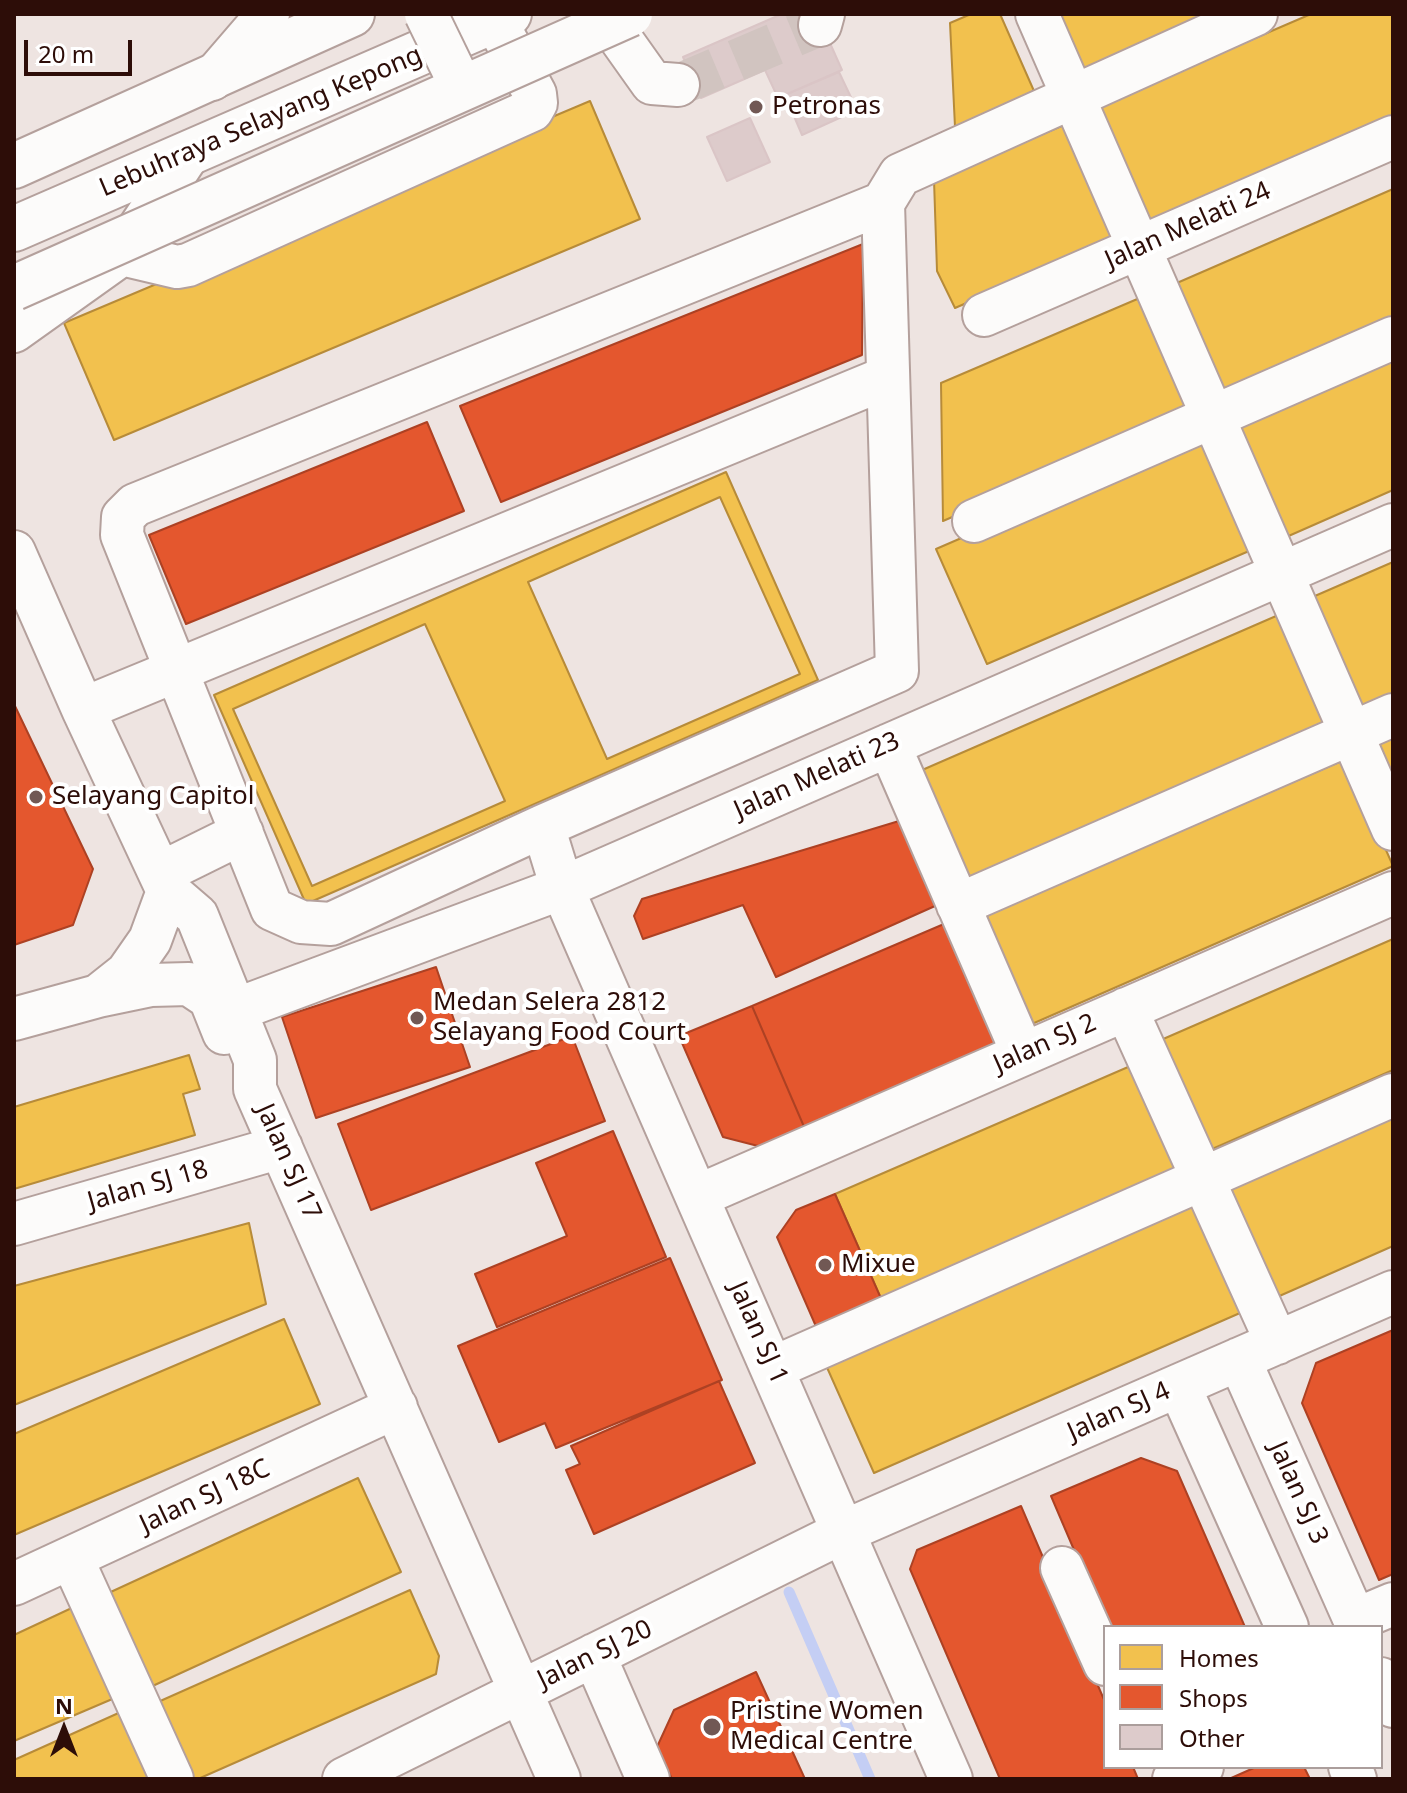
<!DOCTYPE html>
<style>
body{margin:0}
#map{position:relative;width:1407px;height:1793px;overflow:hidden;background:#eee4e1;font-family:"Noto Sans",sans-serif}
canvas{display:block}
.frame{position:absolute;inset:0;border:16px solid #2d0d08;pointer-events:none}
.legend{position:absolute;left:1103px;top:1625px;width:280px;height:144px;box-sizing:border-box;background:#fff;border:2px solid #ab9e9c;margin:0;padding:10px 14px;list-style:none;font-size:24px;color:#2d0d08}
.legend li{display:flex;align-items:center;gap:16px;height:40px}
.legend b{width:40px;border:2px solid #ab9e9c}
.north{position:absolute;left:24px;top:1689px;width:80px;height:80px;-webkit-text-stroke:6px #fff;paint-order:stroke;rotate:0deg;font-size:22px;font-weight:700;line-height:32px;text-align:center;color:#2d0d08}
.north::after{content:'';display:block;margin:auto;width:28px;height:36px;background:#2d0d08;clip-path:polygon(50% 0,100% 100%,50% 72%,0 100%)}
.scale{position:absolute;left:24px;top:40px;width:108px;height:36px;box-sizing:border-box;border:4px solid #2d0d08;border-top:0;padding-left:10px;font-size:24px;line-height:28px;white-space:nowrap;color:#2d0d08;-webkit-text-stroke:6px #fff;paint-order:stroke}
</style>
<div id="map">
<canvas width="1407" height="1793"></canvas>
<div class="frame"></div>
<ul class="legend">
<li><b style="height:22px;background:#f2c14e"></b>Homes</li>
<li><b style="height:22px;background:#e4572e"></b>Shops</li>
<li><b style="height:22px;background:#ddcbcb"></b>Other</li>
</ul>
<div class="north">N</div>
<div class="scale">20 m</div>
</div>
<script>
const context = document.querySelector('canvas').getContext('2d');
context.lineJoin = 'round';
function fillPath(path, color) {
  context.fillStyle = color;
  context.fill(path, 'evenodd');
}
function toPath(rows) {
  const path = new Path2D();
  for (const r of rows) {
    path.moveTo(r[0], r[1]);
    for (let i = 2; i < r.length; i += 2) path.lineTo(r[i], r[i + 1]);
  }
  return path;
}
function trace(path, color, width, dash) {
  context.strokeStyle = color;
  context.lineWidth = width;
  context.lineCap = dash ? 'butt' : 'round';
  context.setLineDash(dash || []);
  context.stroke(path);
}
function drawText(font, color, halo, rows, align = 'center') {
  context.font = font + ' "Noto Sans",sans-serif';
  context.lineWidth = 8;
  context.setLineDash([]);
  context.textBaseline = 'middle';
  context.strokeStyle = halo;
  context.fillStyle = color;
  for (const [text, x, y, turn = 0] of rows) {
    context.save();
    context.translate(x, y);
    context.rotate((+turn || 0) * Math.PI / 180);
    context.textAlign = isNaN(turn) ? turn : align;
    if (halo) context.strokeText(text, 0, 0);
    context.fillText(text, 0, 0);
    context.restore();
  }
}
const homes = toPath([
 [971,14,1000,14,1034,91,955,127,950,23,971,14],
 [1049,14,1224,14,1077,77,1049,14],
 [1311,14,1393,14,1393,116,1145,223,1095,107,1311,14],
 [590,101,640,219,114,440,64,323,590,101],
 [1064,125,1116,238,955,308,937,271,934,180,1064,125],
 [1393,189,1393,326,1221,401,1170,286,1393,189],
 [1142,297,1193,413,943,521,941,383,1142,297],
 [1393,353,1393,490,1284,538,1233,423,1393,353],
 [1204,433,1256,548,987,664,936,549,1204,433],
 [726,472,818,680,306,904,214,695,726,472],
 [720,497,800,674,607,759,528,582,720,497],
 [1393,562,1393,699,1359,714,1308,599,1393,562],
 [1283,613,1334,728,964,889,913,774,1283,613],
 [425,624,505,801,312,886,233,709,425,624],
 [1393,738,1393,793,1373,747,1393,738],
 [1346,759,1393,866,1025,1027,977,919,1346,759],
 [1393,939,1393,1070,1203,1153,1154,1043,1393,939],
 [189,1055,200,1089,183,1094,195,1135,14,1189,14,1107,189,1055],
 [1135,1064,1183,1173,883,1303,835,1194,1135,1064],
 [1393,1115,1393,1246,1268,1301,1219,1191,1393,1115],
 [1192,1204,1240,1313,874,1473,825,1363,1192,1204],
 [249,1223,266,1304,14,1405,14,1286,249,1223],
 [284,1319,320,1404,14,1535,14,1434,284,1319],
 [358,1478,401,1572,146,1689,102,1596,358,1478],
 [410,1590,439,1656,436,1674,198,1779,193,1779,158,1702,410,1590],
 [76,1606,117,1697,14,1741,14,1635,76,1606],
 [123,1711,156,1779,14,1779,14,1760,123,1711]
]);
const shops = toPath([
 [863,244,862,355,501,502,460,406,863,244],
 [427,422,464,511,186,624,149,535,427,422],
 [14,704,93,869,73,925,14,945,14,704],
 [899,821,935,906,776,977,743,905,643,939,634,916,642,899,899,821],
 [951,921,1004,1044,805,1129,752,1006,951,921],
 [436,967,470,1067,316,1118,282,1017,436,967],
 [752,1006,805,1129,762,1147,723,1137,679,1036,752,1006],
 [572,1036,605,1121,371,1210,338,1124,572,1036],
 [613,1131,666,1257,497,1327,475,1274,567,1236,536,1163,613,1131],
 [835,1194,883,1303,818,1331,777,1237,796,1210,835,1194],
 [670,1258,722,1380,556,1448,545,1423,499,1442,458,1346,670,1258],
 [1393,1330,1393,1574,1379,1580,1302,1403,1316,1363,1393,1330],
 [719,1381,755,1463,594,1534,566,1470,580,1464,571,1446,719,1381],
 [1141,1458,1177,1471,1245,1627,1107,1627,1051,1496,1141,1458],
 [1021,1506,1105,1702,1105,1767,1133,1767,1138,1779,1000,1779,910,1569,917,1550,1021,1506],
 [756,1672,805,1779,672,1779,657,1747,674,1710,756,1672],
 [1256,1767,1304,1767,1310,1779,1229,1779,1256,1767]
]);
const stream = toPath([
 [789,1592,870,1779]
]);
const building = toPath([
 [782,14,817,14,842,70,778,98,765,70,701,98,683,57,782,14],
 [839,72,857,110,802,135,785,95,839,72],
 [750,118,770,162,727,181,707,137,750,118]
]);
const minorTunnel = toPath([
 [678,85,820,25]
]);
const minor = toPath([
 [603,14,652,83,678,85],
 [1037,14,1393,829],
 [820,25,823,14],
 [212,79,268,14],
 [883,203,135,505,123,517,122,535,272,909,301,922,331,924,543,826,897,671,883,203,900,175,1256,14],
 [122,254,177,267,188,265,532,110,536,103,535,94,495,20],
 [984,315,1393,137],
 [14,331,122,254,189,153],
 [974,521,1393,338],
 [14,552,83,709,168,891,197,916,255,1060,255,1089,559,1779],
 [83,709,888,377],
 [889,745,1023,1054],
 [543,826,562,888,951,1779],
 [161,873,242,833],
 [958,905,1393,715],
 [98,996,127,973,150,940,168,891],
 [1126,1009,1277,1343],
 [235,1010,562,888,1393,525],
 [14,1019,98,996,151,985,189,984,210,998,224,1033],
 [698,1196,1393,893],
 [14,1224,281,1147],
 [1239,1359,1358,1627],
 [773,1368,1393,1095],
 [1179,1386,1287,1627],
 [72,1559,172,1779],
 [1062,1568,1105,1664],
 [14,1584,396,1407],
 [1355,1620,1393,1604],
 [594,1655,648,1779],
 [1381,1679,1393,1706],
 [1350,1767,1355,1779],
 [344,1779,845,1531,1393,1292],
 [1174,1779,1202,1767]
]);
const major = toPath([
 [14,166,352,14],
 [14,229,509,14]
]);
const minorBridge = toPath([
 [426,14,462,88]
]);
const majorBridge = toPath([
 [14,288,630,14]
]);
const markers = [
 [756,107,8,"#715854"],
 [36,797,8,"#715854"],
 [417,1018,8,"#715854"],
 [825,1265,8,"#715854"],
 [712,1727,10,"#715854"]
];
const poiNames = [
 ["Petronas",772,107],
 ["Selayang Capitol",52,797],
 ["Medan Selera 2812",433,1003],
 ["Selayang Food Court",433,1033],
 ["Mixue",841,1265],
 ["Pristine Women",730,1712],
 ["Medical Centre",730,1742]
];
const streetNames = [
 ["Lebuhraya Selayang Kepong",261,122,-23],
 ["Jalan Melati 24",1188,226,-24],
 ["Jalan Melati 23",817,776,-24],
 ["Jalan SJ 2",1045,1044,-24],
 ["Jalan SJ 17",288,1162,66],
 ["Jalan SJ 18",148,1186,-16],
 ["Jalan SJ 1",758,1333,66],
 ["Jalan SJ 4",1119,1412,-24],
 ["Jalan SJ 3",1298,1493,66],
 ["Jalan SJ 18C",205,1497,-25],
 ["Jalan SJ 20",595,1655,-26]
];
fillPath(homes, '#f2c14e');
trace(homes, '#b78b39', 2);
fillPath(shops, '#e4572e');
trace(shops, '#ad4123', 2);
trace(stream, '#c4cef4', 11);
fillPath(building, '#ddcbcb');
trace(building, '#dac5c6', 2);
trace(minorTunnel, '#d1c4c0', 42, [42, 21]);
trace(minor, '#b4a09c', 46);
trace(major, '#b4a09c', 48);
trace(minor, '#fcfbfa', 42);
trace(major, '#fcfbfa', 44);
trace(minorBridge, '#b4a09c', 46, []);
trace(majorBridge, '#b4a09c', 48, []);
trace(minorBridge, '#fcfbfa', 42);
trace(majorBridge, '#fcfbfa', 44);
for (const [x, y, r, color] of markers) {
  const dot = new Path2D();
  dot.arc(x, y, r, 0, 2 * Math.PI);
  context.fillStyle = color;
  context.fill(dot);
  trace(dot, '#fff', 3);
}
drawText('26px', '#2d0d08', '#fff', poiNames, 'left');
drawText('26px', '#2d0d08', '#fff', streetNames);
</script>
